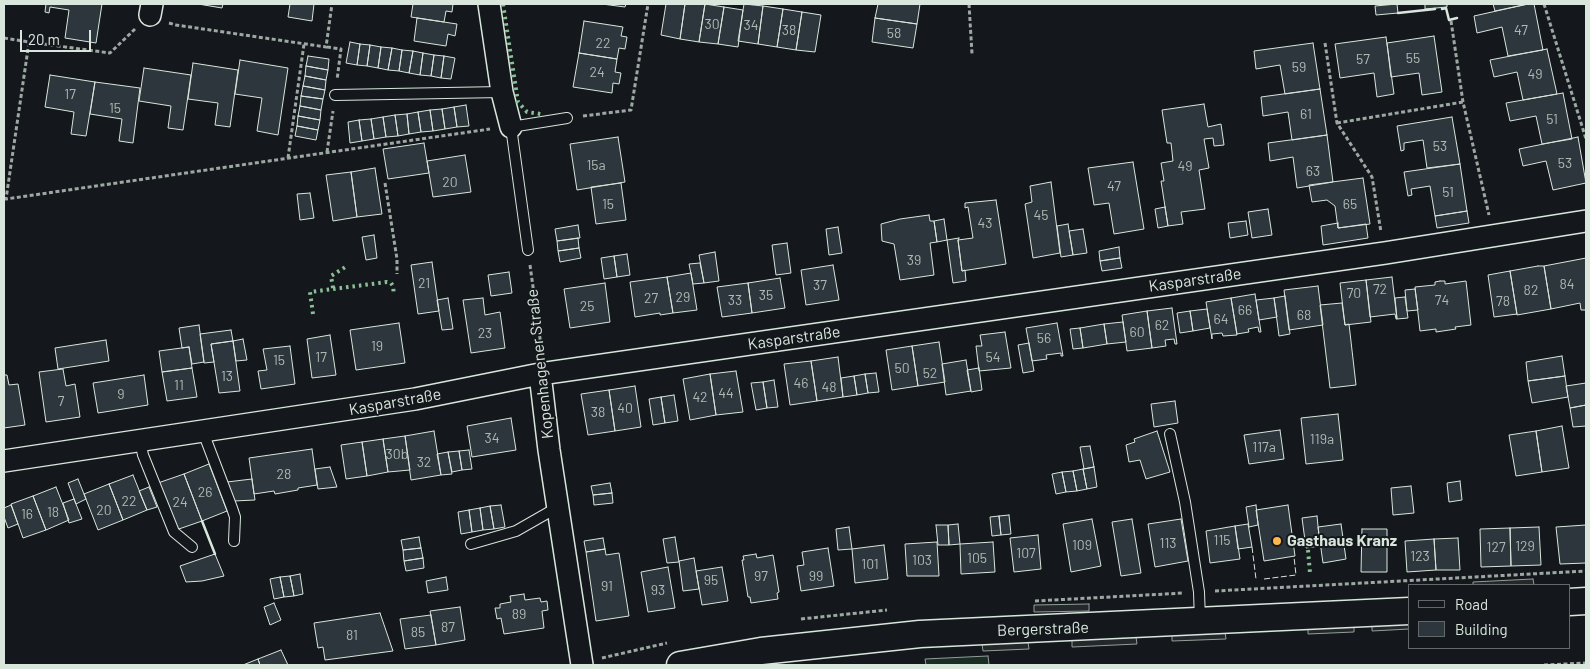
<!DOCTYPE html>
<meta charset="utf-8">
<style>
body{margin:0}
#map{position:relative;width:1590px;height:669px;overflow:hidden;background:#14181c;font-family:Barlow,sans-serif}
canvas{display:block}
.frame{position:absolute;inset:0;border:5px solid #d8e6dc;pointer-events:none}
.legend{position:absolute;left:1408px;top:584px;width:162px;height:65px;box-sizing:border-box;background:#14181c;border:1px solid #626a69;margin:0;padding:6px 9px;list-style:none;font-size:15px;color:#d8e6dc}
.legend li{display:flex;align-items:center;gap:10px;height:25px}
.legend b{width:25px;border:1px solid #626a69}
.scale{position:absolute;left:20px;top:30px;width:71px;height:22px;box-sizing:border-box;border:2px solid #d8e6dc;border-top:0;padding-left:6px;font-size:15px;line-height:18px;white-space:nowrap;color:#d8e6dc;-webkit-text-stroke:4px #14181c;paint-order:stroke}
</style>
<div id="map">
<canvas width="1590" height="669"></canvas>
<div class="frame"></div>
<ul class="legend">
<li><b style="height:6px;background:#14181c"></b>Road</li>
<li><b style="height:14px;background:#2c363c"></b>Building</li>
</ul>
<div class="scale">20 m</div>
</div>
<script>
const context = document.querySelector('canvas').getContext('2d');
context.lineJoin = 'round';
function fillPath(path, color) {
  context.fillStyle = color;
  context.fill(path, 'evenodd');
}
function toPath(rows) {
  const path = new Path2D();
  for (const r of rows) {
    path.moveTo(r[0], r[1]);
    for (let i = 2; i < r.length; i += 2) path.lineTo(r[i], r[i + 1]);
  }
  return path;
}
function trace(path, color, width, dash) {
  context.strokeStyle = color;
  context.lineWidth = width;
  context.lineCap = dash ? 'butt' : 'round';
  context.setLineDash(dash || []);
  context.stroke(path);
}
function drawText(font, color, halo, rows, align = 'center') {
  context.font = font + ' Barlow,sans-serif';
  context.lineWidth = 4;
  context.setLineDash([]);
  context.textBaseline = 'middle';
  context.strokeStyle = halo;
  context.fillStyle = color;
  for (const [text, x, y, turn = 0] of rows) {
    context.save();
    context.translate(x, y);
    context.rotate((+turn || 0) * Math.PI / 180);
    context.textAlign = isNaN(turn) ? turn : align;
    if (halo) context.strokeText(text, 0, 0);
    context.fillText(text, 0, 0);
    context.restore();
  }
}
const green = toPath([
 [988,656,989,665,926,665,925,659,988,656]
]);
const parking = toPath([
 [1533,579,1534,585,1473,585,1473,582,1533,579],
 [1089,604,1089,611,1034,612,1034,605,1089,604],
 [1409,621,1409,629,1372,631,1372,623,1409,621],
 [1354,625,1354,632,1308,634,1308,627,1354,625],
 [1225,632,1226,639,1172,641,1172,634,1225,632],
 [1136,637,1137,644,1072,647,1072,640,1136,637],
 [1028,642,1029,649,983,651,982,644,1028,642]
]);
const building = toPath([
 [46,4,102,4,96,43,65,38,69,10,50,7,49,13,45,12,46,4],
 [198,4,223,4,222,8,198,4],
 [290,4,314,4,312,21,288,17,290,4],
 [413,4,453,4,452,12,446,11,444,22,411,17,413,4],
 [602,4,626,4,625,7,602,4],
 [666,4,685,4,680,39,661,35,666,4],
 [685,4,705,4,699,42,680,39,685,4],
 [705,4,724,7,718,44,699,42,705,4],
 [744,4,763,6,758,44,738,41,744,4],
 [878,4,920,4,917,24,875,18,878,4],
 [1397,4,1398,13,1376,15,1375,6,1397,4],
 [1425,4,1447,4,1447,7,1425,9,1425,4],
 [1493,4,1528,4,1495,11,1493,4],
 [1528,4,1534,4,1543,50,1508,56,1502,27,1477,33,1474,16,1528,4],
 [763,6,783,9,777,47,758,44,763,6],
 [724,7,743,10,738,47,718,44,724,7],
 [783,9,802,12,796,50,777,47,783,9],
 [802,12,821,15,815,52,796,50,802,12],
 [417,18,457,24,455,36,448,34,446,46,414,41,417,18],
 [875,18,917,24,913,48,872,42,875,18],
 [584,21,623,27,621,36,627,37,625,49,619,48,617,59,579,53,584,21],
 [1434,36,1442,92,1422,95,1419,73,1391,77,1387,43,1434,36],
 [1386,37,1394,94,1377,97,1374,73,1340,78,1335,44,1386,37],
 [350,42,360,44,357,65,346,63,350,42],
 [1313,43,1320,89,1285,94,1280,65,1256,69,1254,51,1313,43],
 [360,44,370,45,367,66,357,65,360,44],
 [370,45,381,47,378,68,367,66,370,45],
 [381,47,392,48,388,70,378,68,381,47],
 [392,48,402,50,399,71,388,70,392,48],
 [1547,49,1557,94,1523,100,1517,72,1494,77,1490,60,1547,49],
 [402,50,413,51,409,73,399,71,402,50],
 [413,51,423,53,420,75,409,73,413,51],
 [423,53,434,55,431,76,420,75,423,53],
 [579,53,617,59,615,72,621,73,619,84,613,83,612,93,573,87,579,53],
 [434,55,444,56,441,78,431,76,434,55],
 [308,56,329,59,328,70,306,66,308,56],
 [444,56,455,58,451,79,441,78,444,56],
 [240,60,288,68,278,135,257,131,262,98,235,94,240,60],
 [193,63,238,70,230,127,215,125,218,103,188,99,193,63],
 [306,66,328,70,326,80,305,76,306,66],
 [144,68,191,75,183,130,168,128,171,106,139,101,144,68],
 [50,75,95,82,86,136,71,134,74,112,45,107,50,75],
 [305,76,326,80,325,90,303,86,305,76],
 [95,82,140,88,133,143,119,141,122,119,90,114,95,82],
 [303,86,325,90,323,99,301,96,303,86],
 [1320,89,1327,135,1292,140,1288,112,1263,116,1261,97,1320,89],
 [1563,93,1572,139,1542,144,1536,116,1510,121,1506,103,1563,93],
 [301,96,323,99,321,110,300,106,301,96],
 [1204,104,1208,127,1221,124,1224,145,1214,146,1213,138,1204,139,1209,168,1199,170,1205,209,1181,212,1183,224,1168,226,1161,181,1164,181,1161,163,1173,161,1171,143,1167,143,1162,110,1204,104],
 [466,105,469,126,457,127,454,107,466,105],
 [300,106,321,110,320,120,298,116,300,106],
 [454,107,457,127,445,129,442,109,454,107],
 [442,109,445,129,433,131,430,110,442,109],
 [430,110,433,131,421,132,418,112,430,110],
 [418,112,421,132,409,134,407,114,418,112],
 [407,114,409,134,398,136,395,115,407,114],
 [395,115,398,136,386,137,383,117,395,115],
 [298,116,320,120,318,130,297,126,298,116],
 [383,117,386,137,374,139,371,119,383,117],
 [1452,117,1460,164,1427,168,1423,140,1404,143,1404,150,1401,151,1397,126,1452,117],
 [371,119,374,139,362,141,359,120,371,119],
 [359,120,362,141,350,143,348,122,359,120],
 [297,126,318,130,316,140,295,136,297,126],
 [1327,135,1333,182,1297,188,1293,157,1270,161,1268,143,1327,135],
 [618,137,625,182,577,190,570,144,618,137],
 [1578,137,1586,183,1553,190,1546,161,1523,166,1519,149,1578,137],
 [424,143,429,173,388,179,383,149,424,143],
 [465,155,471,192,433,197,427,161,465,155],
 [1133,162,1144,229,1114,234,1109,203,1094,205,1088,168,1133,162],
 [1460,164,1467,211,1435,216,1430,186,1411,189,1412,195,1408,196,1404,172,1460,164],
 [375,168,382,214,357,217,351,172,375,168],
 [351,172,357,217,333,221,326,175,351,172],
 [1363,178,1370,224,1338,228,1335,206,1327,200,1312,202,1309,185,1363,178],
 [1051,182,1060,253,1033,258,1025,204,1032,202,1030,186,1051,182],
 [621,183,626,220,596,224,591,187,621,183],
 [310,193,314,218,300,220,297,194,310,193],
 [996,200,1006,264,962,271,958,240,973,238,968,207,965,208,965,203,996,200],
 [1165,207,1168,226,1158,228,1155,209,1165,207],
 [1268,209,1272,235,1252,238,1248,212,1268,209],
 [1467,211,1469,223,1437,228,1435,216,1467,211],
 [929,215,930,221,934,221,937,242,930,243,934,275,900,280,894,244,882,241,881,224,900,219,929,215],
 [944,219,947,240,937,242,934,221,944,219],
 [1246,221,1248,235,1230,238,1228,223,1246,221],
 [1338,223,1338,228,1366,224,1368,238,1323,245,1321,226,1338,223],
 [1068,224,1073,255,1061,257,1057,226,1068,224],
 [578,225,580,238,557,241,555,229,578,225],
 [838,227,842,253,829,255,826,229,838,227],
 [1083,229,1087,253,1073,255,1069,231,1083,229],
 [374,235,377,258,366,260,362,237,374,235],
 [578,238,579,248,558,251,557,241,578,238],
 [959,238,958,240,962,271,965,270,966,281,953,283,947,240,959,238],
 [787,243,791,273,776,275,772,245,787,243],
 [1119,247,1120,258,1100,261,1099,251,1119,247],
 [579,248,581,258,560,262,558,251,579,248],
 [715,252,719,281,704,283,699,255,715,252],
 [627,254,630,275,617,277,614,256,627,254],
 [614,256,617,277,604,279,601,258,614,256],
 [1120,258,1122,268,1102,271,1100,261,1120,258],
 [1586,258,1586,310,1581,310,1580,303,1551,309,1544,266,1586,258],
 [432,262,439,311,418,314,411,265,432,262],
 [700,263,704,283,693,284,689,264,700,263],
 [833,265,839,300,806,305,801,270,833,265],
 [1538,266,1544,266,1551,309,1517,315,1510,271,1538,266],
 [1510,271,1517,314,1494,317,1488,275,1510,271],
 [509,272,512,293,491,296,488,275,509,272],
 [691,273,697,310,673,313,667,277,691,273],
 [667,277,673,313,660,315,660,313,635,317,630,282,667,277],
 [1392,277,1397,319,1396,319,1395,314,1370,317,1366,280,1392,277],
 [780,278,785,308,752,313,748,283,780,278],
 [1366,280,1371,322,1345,325,1340,283,1366,280],
 [1440,281,1445,281,1445,284,1466,281,1471,325,1455,327,1456,329,1436,332,1436,329,1420,331,1415,287,1435,285,1435,282,1440,281],
 [605,283,610,322,570,328,564,289,605,283],
 [748,283,752,313,722,317,717,287,748,283],
 [1318,286,1323,325,1289,330,1284,290,1318,286],
 [1415,289,1418,310,1407,311,1405,290,1415,289],
 [1255,294,1261,332,1259,332,1258,327,1248,329,1249,332,1237,334,1231,298,1255,294],
 [1285,296,1290,334,1279,336,1274,298,1285,296],
 [1405,297,1408,318,1397,319,1395,298,1405,297],
 [448,298,453,329,442,330,437,300,448,298],
 [483,298,485,315,500,312,505,348,471,353,463,300,483,298],
 [1231,298,1237,335,1223,336,1222,333,1212,334,1212,339,1206,302,1231,298],
 [1274,298,1277,317,1259,320,1256,300,1274,298],
 [1342,303,1345,325,1349,324,1356,385,1330,388,1320,305,1342,303],
 [1172,308,1177,344,1175,344,1174,339,1165,340,1166,346,1152,348,1147,311,1172,308],
 [1207,309,1210,328,1193,331,1190,311,1207,309],
 [1147,311,1152,348,1127,351,1122,315,1147,311],
 [1190,311,1193,331,1180,333,1177,313,1190,311],
 [1123,322,1126,342,1107,344,1104,324,1123,322],
 [399,323,405,363,356,370,350,330,399,323],
 [1057,323,1063,356,1061,356,1061,353,1046,355,1047,359,1032,361,1026,328,1057,323],
 [1104,324,1107,344,1083,348,1080,328,1104,324],
 [199,325,204,362,192,364,189,347,182,348,179,328,199,325],
 [1080,328,1083,348,1073,349,1070,329,1080,328],
 [231,330,233,341,211,344,214,362,204,363,200,334,231,330],
 [1005,332,1011,368,979,371,976,346,982,346,980,335,1005,332],
 [330,335,336,375,312,378,307,339,330,335],
 [243,339,247,360,236,361,233,341,243,339],
 [106,340,109,361,58,369,55,348,106,340],
 [233,341,240,391,219,393,211,344,233,341],
 [939,342,945,382,918,386,912,346,939,342],
 [1029,343,1034,371,1023,373,1018,345,1029,343],
 [290,346,295,384,261,389,258,371,267,370,263,349,290,346],
 [912,346,918,386,892,390,886,350,912,346],
 [189,347,192,368,162,372,159,351,189,347],
 [1562,356,1565,376,1528,381,1526,362,1562,356],
 [838,357,843,397,817,401,811,361,838,357],
 [966,360,971,391,946,395,942,364,966,360],
 [811,361,817,401,790,405,784,364,811,361],
 [192,368,197,397,167,401,162,372,192,368],
 [979,368,982,390,971,392,967,370,979,368],
 [63,369,66,386,75,384,80,417,46,422,39,372,63,369],
 [736,371,743,412,716,415,710,374,736,371],
 [876,373,879,392,868,393,865,374,876,373],
 [710,374,716,415,690,420,683,379,710,374],
 [865,374,868,393,857,395,854,376,865,374],
 [4,375,7,375,9,385,18,384,25,425,4,428,4,375],
 [144,375,148,405,98,413,93,383,144,375],
 [854,376,857,395,843,397,841,378,854,376],
 [1565,376,1568,397,1532,403,1528,381,1565,376],
 [774,380,778,407,767,408,763,382,774,380],
 [763,382,767,408,756,410,751,383,763,382],
 [1586,383,1586,405,1570,408,1566,386,1586,383],
 [635,386,641,427,615,431,609,390,635,386],
 [609,390,615,431,588,435,581,394,609,390],
 [674,395,678,421,665,423,661,397,674,395],
 [661,397,665,423,653,425,649,399,661,397],
 [1175,401,1178,423,1154,427,1151,404,1175,401],
 [1586,405,1586,426,1573,427,1570,408,1586,405],
 [1338,414,1343,460,1306,464,1301,418,1338,414],
 [511,418,516,450,472,457,467,426,511,418],
 [1562,426,1569,468,1542,472,1536,431,1562,426],
 [1280,430,1284,459,1249,464,1244,435,1280,430],
 [434,431,441,475,411,480,405,436,434,431],
 [1157,431,1170,472,1146,479,1140,460,1129,462,1126,445,1135,442,1134,439,1157,431],
 [1536,431,1542,472,1516,476,1509,435,1536,431],
 [405,436,410,470,388,472,383,439,405,436],
 [383,439,388,472,367,476,362,442,383,439],
 [362,442,367,476,346,479,341,445,362,442],
 [1090,446,1094,467,1084,469,1080,447,1090,446],
 [312,449,317,485,298,488,298,490,275,494,274,491,254,494,249,458,312,449],
 [469,450,472,469,462,470,459,451,469,450],
 [459,451,462,470,452,472,448,452,459,451],
 [448,452,452,474,441,475,437,454,448,452],
 [209,464,227,511,202,521,184,474,209,464],
 [330,467,337,487,318,489,315,469,330,467],
 [1094,467,1097,487,1087,489,1083,469,1094,467],
 [1083,469,1087,489,1077,491,1073,471,1083,469],
 [1073,471,1077,491,1066,492,1062,472,1073,471],
 [1062,472,1066,492,1056,494,1052,474,1062,472],
 [184,474,202,521,176,530,158,483,184,474],
 [133,475,147,510,123,520,109,484,133,475],
 [78,479,86,499,76,504,68,483,78,479],
 [252,479,255,500,234,501,227,482,252,479],
 [1460,481,1462,500,1449,502,1447,483,1460,481],
 [610,483,612,493,593,495,591,486,610,483],
 [109,484,123,520,98,530,84,494,109,484],
 [1411,486,1414,513,1393,515,1391,488,1411,486],
 [56,487,69,520,46,530,33,496,56,487],
 [149,487,157,507,147,510,139,491,149,487],
 [612,493,613,503,594,505,593,495,612,493],
 [33,496,46,530,23,538,11,504,33,496],
 [74,499,82,519,69,523,63,503,74,499],
 [11,505,18,524,8,528,4,517,4,508,11,505],
 [501,505,505,527,494,529,490,506,501,505],
 [1256,505,1258,525,1249,527,1246,507,1256,505],
 [1288,505,1295,556,1264,561,1256,510,1288,505],
 [490,506,494,529,483,530,480,508,490,506],
 [480,508,483,530,472,532,469,510,480,508],
 [469,510,472,532,461,534,458,512,469,510],
 [1009,515,1011,534,1001,535,999,516,1009,515],
 [999,516,1001,535,992,536,990,517,999,516],
 [1317,516,1320,546,1306,548,1302,518,1317,516],
 [1092,519,1101,566,1071,572,1063,524,1092,519],
 [1132,519,1141,573,1121,576,1112,522,1132,519],
 [1181,519,1188,561,1155,567,1148,524,1181,519],
 [958,524,960,544,949,545,948,525,958,524],
 [1248,524,1252,547,1238,549,1235,526,1248,524],
 [1341,524,1346,559,1323,563,1318,527,1341,524],
 [936,525,948,525,949,545,938,545,936,525],
 [1586,525,1586,563,1560,564,1556,527,1586,525],
 [1235,526,1240,559,1210,563,1206,531,1235,526],
 [849,527,852,549,838,550,836,529,849,527],
 [1539,527,1541,565,1511,566,1510,528,1539,527],
 [1510,528,1511,566,1481,567,1480,529,1510,528],
 [1362,529,1387,529,1387,572,1361,572,1362,529],
 [1038,535,1041,569,1014,572,1010,538,1038,535],
 [419,537,421,548,403,550,401,540,419,537],
 [675,537,679,562,667,563,663,539,675,537],
 [603,538,605,549,586,552,584,541,603,538],
 [1458,538,1460,570,1436,570,1434,539,1458,538],
 [1434,539,1436,570,1407,572,1405,541,1434,539],
 [937,542,939,576,907,576,905,544,937,542],
 [993,542,995,572,961,574,960,544,993,542],
 [884,545,888,579,855,583,852,549,884,545],
 [421,548,423,558,404,561,403,550,421,548],
 [828,548,834,586,801,591,797,566,804,565,802,552,828,548],
 [605,549,606,555,619,553,629,616,596,621,586,552,605,549],
 [215,554,224,576,202,581,186,582,180,566,215,554],
 [756,554,757,558,773,555,779,592,777,593,778,599,751,603,750,597,748,597,742,560,744,560,743,556,756,554],
 [423,558,424,568,406,571,404,561,423,558],
 [694,558,699,589,683,591,679,561,694,558],
 [668,567,675,608,648,612,641,572,668,567],
 [722,567,728,601,702,605,696,571,722,567],
 [300,574,303,594,294,596,290,576,300,574],
 [290,576,294,596,284,597,280,577,290,576],
 [280,577,284,597,274,599,270,579,280,577],
 [446,577,448,590,428,593,426,581,446,577],
 [524,594,525,600,540,598,541,602,547,601,548,610,542,611,544,628,504,634,501,618,497,619,495,608,500,608,500,604,511,602,510,596,524,594],
 [274,603,281,620,270,625,264,607,274,603],
 [460,607,465,640,436,645,430,611,460,607],
 [380,613,393,651,325,660,323,647,318,648,314,623,380,613],
 [431,615,436,645,405,649,400,619,431,615],
 [281,650,288,665,260,665,258,659,281,650],
 [258,659,260,665,243,665,258,659]
]);
const path = toPath([
 [969,4,972,54],
 [1544,4,1586,139],
 [1451,21,1463,102,1489,215],
 [169,23,176,25,326,47,332,4],
 [135,29,110,53,29,42,6,199,490,129],
 [4,38,29,42],
 [1325,43,1337,123,1372,177,1381,232],
 [327,47,341,49,337,80],
 [583,116,631,110,648,4],
 [1337,123,1463,102],
 [327,152,333,111],
 [288,158,304,44],
 [385,183,397,259,397,274],
 [530,265,542,353],
 [1215,591,1586,571],
 [1035,601,1184,593],
 [801,619,887,610],
 [602,658,667,643],
 [1544,665,1586,663]
]);
const service = toPath([
 [335,95,502,92],
 [528,250,511,127,567,118],
 [203,432,232,508,235,517,234,541],
 [1170,434,1185,502,1199,592,1200,620],
 [140,441,143,455,174,532,192,547],
 [471,544,516,531,558,507]
]);
const minor = toPath([
 [489,4,502,92,511,127],
 [150,15,152,4],
 [540,374,549,450,582,665],
 [4,461,415,399,540,374,1385,253,1586,221]
]);
const tertiary = toPath([
 [1569,602,1586,601],
 [680,665,761,651,920,634,1409,611]
]);
const hedge = toPath([
 [503,4,518,102,527,112,541,114],
 [333,288,331,276,347,266],
 [313,314,310,292,387,282,391,283,393,286,394,295],
 [1308,550,1310,573]
]);
const fence = toPath([
 [1252,547,1256,579],
 [1264,579,1296,575,1294,557]
]);
const wall = toPath([
 [1442,9,1446,8,1449,20,1457,18],
 [1398,13,1435,9],
 [202,521,215,554]
]);
const markers = [
 [1277,541,5,"#ffb74d"]
];
const numberNames = [
 ["30",712,24],
 ["34",751,25],
 ["38",789,30],
 ["47",1521,30],
 ["58",894,33],
 ["22",603,43],
 ["55",1413,58],
 ["57",1363,59],
 ["59",1299,67],
 ["24",597,72],
 ["49",1535,74],
 ["17",70,94],
 ["15",115,108],
 ["61",1306,114],
 ["51",1552,119],
 ["53",1440,146],
 ["53",1565,163],
 ["15a",596,165],
 ["49",1185,166],
 ["63",1313,171],
 ["20",450,182],
 ["47",1114,186],
 ["51",1448,192],
 ["15",608,204],
 ["65",1350,204],
 ["45",1041,215],
 ["43",985,223],
 ["39",914,260],
 ["21",424,283],
 ["84",1567,284],
 ["37",820,285],
 ["72",1380,289],
 ["82",1531,290],
 ["70",1354,293],
 ["35",766,295],
 ["29",683,297],
 ["27",651,298],
 ["33",735,300],
 ["74",1442,300],
 ["78",1503,301],
 ["25",587,306],
 ["66",1245,310],
 ["68",1304,315],
 ["64",1221,319],
 ["62",1162,325],
 ["60",1137,332],
 ["23",485,333],
 ["56",1044,338],
 ["19",377,346],
 ["17",321,357],
 ["54",993,357],
 ["15",279,360],
 ["50",902,368],
 ["52",930,373],
 ["13",227,376],
 ["46",801,383],
 ["11",179,385],
 ["48",829,387],
 ["44",726,393],
 ["9",121,394],
 ["42",700,397],
 ["7",61,401],
 ["40",625,408],
 ["38",598,412],
 ["34",492,438],
 ["119a",1322,439],
 ["117a",1264,447],
 ["30b",397,454],
 ["32",424,462],
 ["28",284,474],
 ["26",205,492],
 ["22",129,501],
 ["24",180,502],
 ["20",104,510],
 ["18",53,512],
 ["16",27,514],
 ["115",1222,540],
 ["113",1168,543],
 ["109",1082,545],
 ["129",1525,546],
 ["127",1496,547],
 ["107",1026,553],
 ["123",1420,556],
 ["105",977,558],
 ["103",922,560],
 ["101",870,564],
 ["97",761,576],
 ["99",816,576],
 ["95",711,580],
 ["91",607,586],
 ["93",658,590],
 ["89",519,614],
 ["87",448,627],
 ["85",418,632],
 ["81",352,635]
];
const streetNames = [
 ["Kasparstraße",1195,280,-8],
 ["Kasparstraße",794,338,-8],
 ["Kopenhagener Straße",540,364,-96],
 ["Kasparstraße",395,402,-10],
 ["Bergerstraße",1043,629,-2]
];
const poiNames = [
 ["Gasthaus Kranz",1287,541]
];
fillPath(green, '#1a2d24');
trace(green, '#939e99', 1);
fillPath(parking, '#24282b');
trace(parking, '#939e99', 1);
fillPath(building, '#2c363c');
trace(building, '#d8e6dc', 1);
trace(service, '#d8e6dc', 12);
trace(minor, '#d8e6dc', 24);
trace(tertiary, '#d8e6dc', 29);
trace(path, '#9da8a2', 3, [4, 2.5]);
trace(service, '#14181c', 10);
trace(minor, '#14181c', 21);
trace(tertiary, '#14181c', 26);
trace(hedge, '#8ac095', 4, [2.5, 4]);
trace(fence, '#d8e6dc', 1, [6, 2.5]);
trace(wall, '#d8e6dc', 2.5);
for (const [x, y, r, color] of markers) {
  const dot = new Path2D();
  dot.arc(x, y, r, 0, 2 * Math.PI);
  context.fillStyle = color;
  context.fill(dot);
  trace(dot, '#14181c', 2);
}
drawText('14px', '#adbab4', null, numberNames);
drawText('16px', '#d8e6dc', '#14181c', streetNames);
drawText('bold 16px', '#d8e6dc', '#14181c', poiNames, 'left');
</script>
